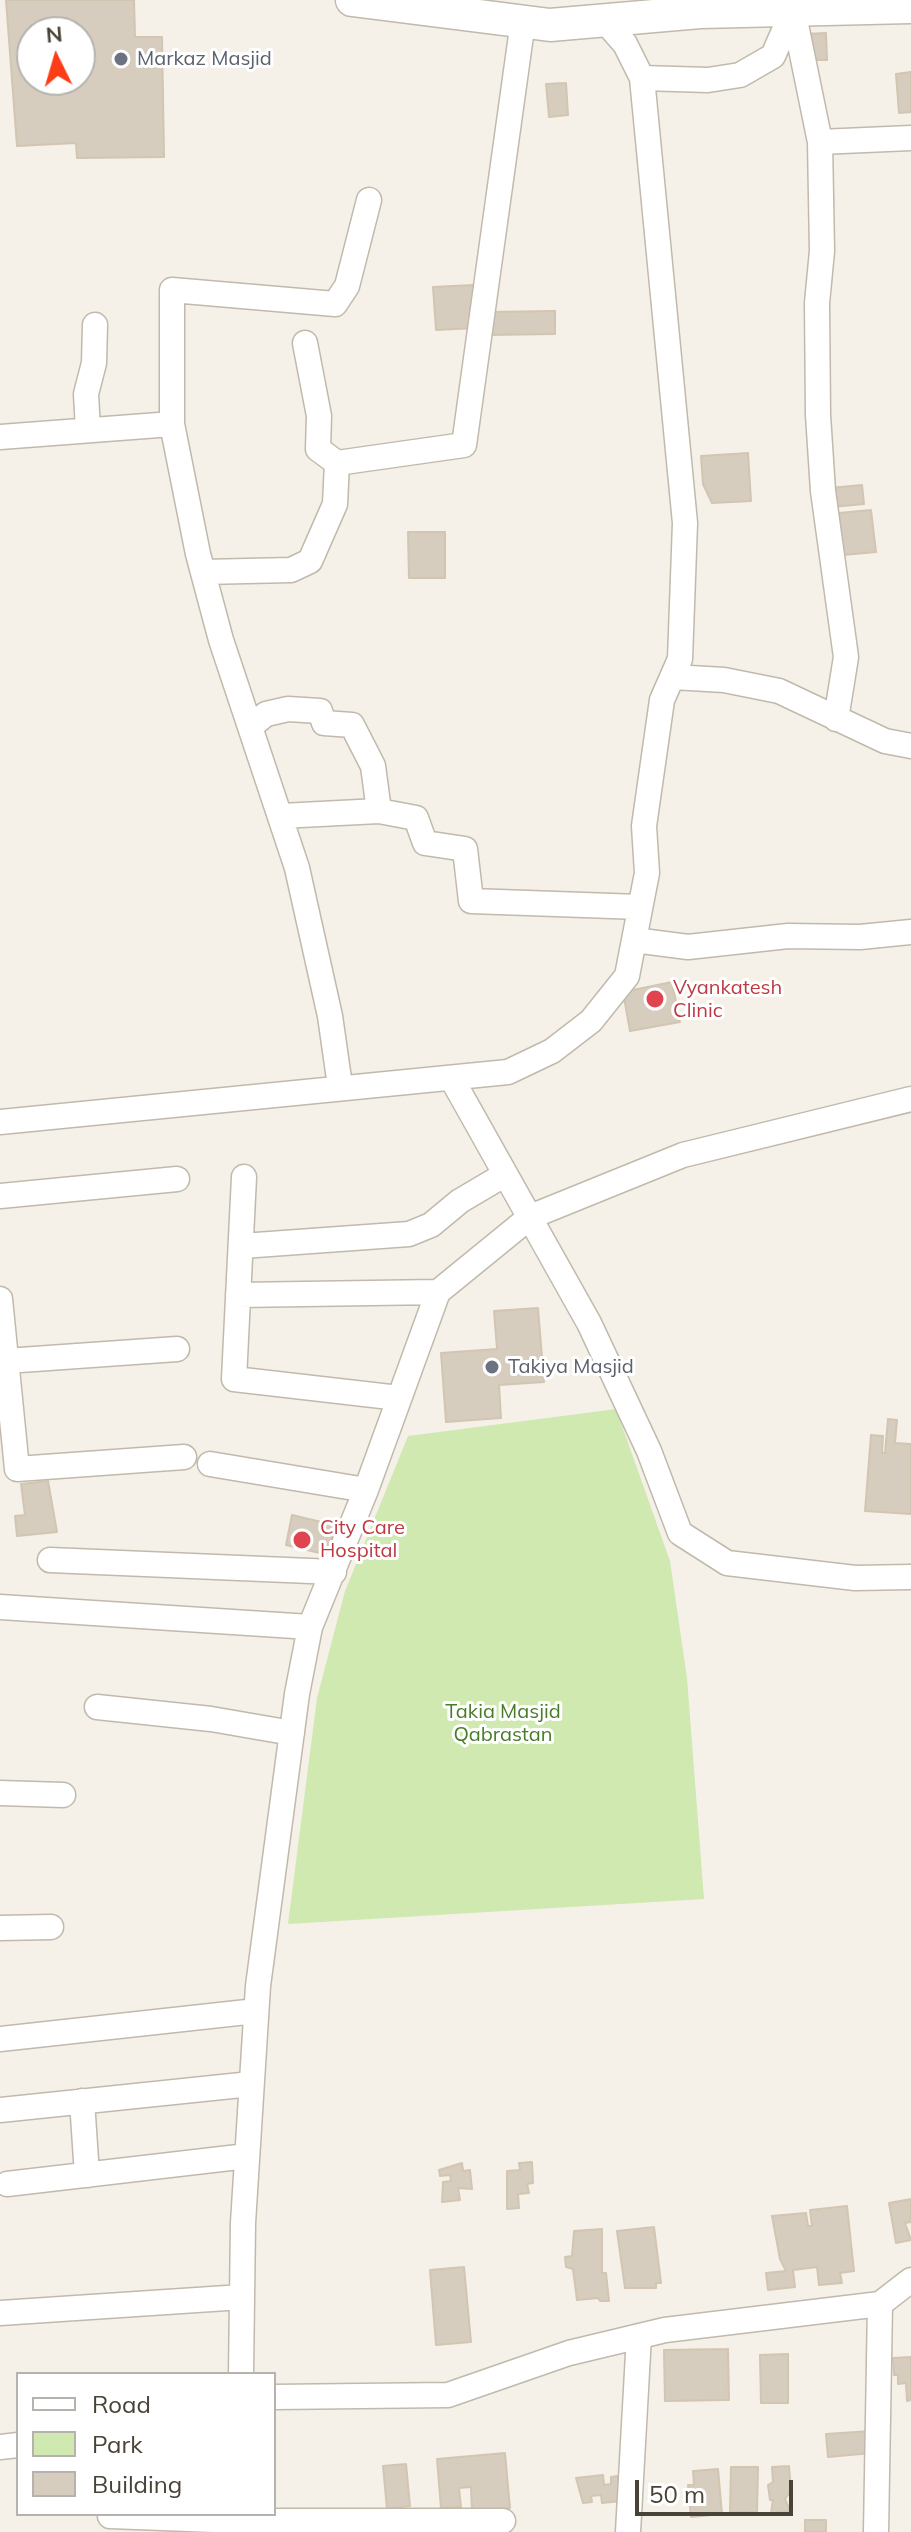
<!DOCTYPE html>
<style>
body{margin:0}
#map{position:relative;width:911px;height:2532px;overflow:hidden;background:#f5f1e9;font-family:Mulish,sans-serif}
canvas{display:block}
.legend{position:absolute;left:16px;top:2372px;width:260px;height:144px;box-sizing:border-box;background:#fff;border:2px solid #b6b3af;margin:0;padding:10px 14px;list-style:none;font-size:24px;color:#494237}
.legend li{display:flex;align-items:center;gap:16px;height:40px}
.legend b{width:40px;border:2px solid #b6b3af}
.north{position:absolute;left:16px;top:16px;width:80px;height:80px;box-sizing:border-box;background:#fff;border:2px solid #b6b3af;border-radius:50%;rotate:355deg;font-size:22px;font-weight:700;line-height:32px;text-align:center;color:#494237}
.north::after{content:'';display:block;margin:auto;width:28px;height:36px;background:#fd3d17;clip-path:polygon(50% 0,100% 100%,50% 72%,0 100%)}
.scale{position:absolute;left:635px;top:2480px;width:158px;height:36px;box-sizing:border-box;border:4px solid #494237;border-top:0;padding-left:10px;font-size:24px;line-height:28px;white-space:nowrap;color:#494237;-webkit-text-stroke:6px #fff;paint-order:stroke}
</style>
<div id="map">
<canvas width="911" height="2532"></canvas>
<ul class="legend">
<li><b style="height:10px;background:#fff"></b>Road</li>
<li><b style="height:22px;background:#cfe9b1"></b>Park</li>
<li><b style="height:22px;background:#d7cdbe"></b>Building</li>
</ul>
<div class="north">N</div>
<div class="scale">50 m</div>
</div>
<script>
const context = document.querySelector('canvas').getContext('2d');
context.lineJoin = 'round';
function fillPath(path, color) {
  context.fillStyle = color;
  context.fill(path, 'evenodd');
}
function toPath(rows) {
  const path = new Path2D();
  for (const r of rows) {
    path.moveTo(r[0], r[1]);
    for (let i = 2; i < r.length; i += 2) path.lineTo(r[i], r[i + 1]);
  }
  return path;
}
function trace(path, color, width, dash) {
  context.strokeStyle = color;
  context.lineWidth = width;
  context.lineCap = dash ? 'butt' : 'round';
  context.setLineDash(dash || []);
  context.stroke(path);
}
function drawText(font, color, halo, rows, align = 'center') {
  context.font = font + ' Mulish,sans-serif';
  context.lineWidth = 6;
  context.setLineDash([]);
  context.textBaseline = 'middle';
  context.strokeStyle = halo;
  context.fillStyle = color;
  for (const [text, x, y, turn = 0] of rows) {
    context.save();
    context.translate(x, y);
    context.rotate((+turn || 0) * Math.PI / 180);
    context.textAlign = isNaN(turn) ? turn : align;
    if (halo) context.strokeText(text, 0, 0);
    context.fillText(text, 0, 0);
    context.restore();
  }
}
const green = toPath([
 [616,1409,670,1561,687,1678,704,1899,288,1924,317,1698,345,1591,408,1436]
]);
const building = toPath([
 [6,0,134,0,135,37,162,37,164,157,77,158,76,143,17,146,6,0],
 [32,32,80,32,80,80,32,80,32,32],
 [826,33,827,60,806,60,805,34,826,33],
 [911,72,911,112,899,113,896,74,911,72],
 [566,83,568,115,549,117,546,84,566,83],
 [474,285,476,328,436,330,433,287,474,285],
 [555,311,555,334,489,335,489,312,555,311],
 [748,453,751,501,712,503,703,484,701,456,748,453],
 [862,485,864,504,832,507,830,488,862,485],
 [871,510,876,552,843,555,839,513,871,510],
 [408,532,445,532,445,578,409,578,408,532],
 [672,982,680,1022,630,1031,623,992,672,982],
 [538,1308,544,1382,499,1385,501,1418,446,1422,441,1353,497,1349,494,1311,538,1308],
 [888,1419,897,1420,895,1443,911,1444,911,1514,865,1511,871,1435,883,1436,882,1453,885,1453,888,1419],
 [48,1481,57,1532,17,1536,15,1516,25,1515,21,1484,48,1481],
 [292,1515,334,1525,328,1555,286,1545,292,1515],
 [532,2162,533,2183,527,2184,529,2193,518,2194,519,2208,507,2209,507,2171,520,2170,519,2163,532,2162],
 [462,2163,463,2171,470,2170,472,2189,458,2188,460,2200,442,2202,443,2182,451,2181,450,2175,440,2176,439,2170,462,2163],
 [911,2199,911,2222,905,2223,911,2240,896,2243,889,2203,911,2199],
 [847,2206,854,2271,840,2273,842,2283,819,2285,817,2267,793,2270,795,2287,768,2290,766,2273,786,2271,780,2259,772,2216,806,2213,808,2226,812,2226,810,2210,847,2206],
 [654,2227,661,2283,656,2283,656,2288,625,2288,617,2231,654,2227],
 [602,2229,602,2273,606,2273,609,2301,600,2301,598,2298,577,2300,573,2269,566,2267,565,2257,572,2256,574,2231,602,2229],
 [464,2267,471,2342,436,2345,430,2270,464,2267],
 [728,2349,729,2400,665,2401,664,2350,728,2349],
 [788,2354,788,2403,761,2403,760,2355,788,2354],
 [911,2357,911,2400,907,2401,906,2383,898,2384,898,2375,894,2375,893,2358,911,2357],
 [871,2431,872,2453,828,2457,826,2434,871,2431],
 [505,2453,510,2508,472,2511,471,2487,459,2488,461,2507,441,2508,437,2459,505,2453],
 [406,2464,410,2506,387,2509,383,2466,406,2464],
 [789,2466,791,2491,785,2499,790,2511,771,2513,773,2500,770,2500,768,2485,773,2482,772,2467,789,2466],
 [731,2467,758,2467,757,2512,730,2512,731,2467],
 [718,2469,722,2514,691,2517,688,2485,694,2485,693,2471,718,2469],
 [603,2475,604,2485,611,2484,611,2477,618,2476,621,2501,602,2503,601,2495,591,2496,592,2502,583,2503,576,2478,603,2475],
 [805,2520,826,2520,826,2532,805,2532,805,2520]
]);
const minor = toPath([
 [793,10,820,142,822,251,817,303,818,415,823,491,846,657,836,719],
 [604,20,625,44,642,78],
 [820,142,911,138],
 [172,424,172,290,335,304,347,286,369,200],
 [88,430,86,394,94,363,95,325],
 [0,437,172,424,198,554,221,640,297,868,330,1016,340,1086],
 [337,463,464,445,523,21],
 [203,572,291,570,310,561,335,504,337,463,318,449,319,416,305,343],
 [673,677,724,680,779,691,885,741,911,746],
 [250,727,266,714,288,709,320,711,324,723,352,725,373,766,379,811,416,818,425,843,465,849,471,901,640,907],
 [281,816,379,811],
 [634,940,688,947,788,936,860,937,911,932],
 [452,1079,589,1323,649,1451,680,1533,727,1563,855,1578,911,1577],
 [0,1122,508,1072,552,1051,591,1021,627,976,647,873,644,826,662,700,680,659,685,523,642,78,708,80,740,75,773,56,793,10],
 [244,1177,234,1379,399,1398],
 [0,1196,177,1179],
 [242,1246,409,1234,431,1225,460,1201,504,1175],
 [238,1295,438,1292],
 [0,1299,17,1469,184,1457],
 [6,1361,177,1349],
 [210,1464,366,1490],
 [50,1560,334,1572],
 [0,1607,310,1627],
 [97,1707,211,1719,292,1733],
 [0,1793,63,1795],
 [0,1928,51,1927],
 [0,2039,256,2011],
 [82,2101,87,2175],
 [0,2110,251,2084],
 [7,2184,247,2156],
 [0,2313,242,2297],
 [241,2374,243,2223,258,1986,297,1694,310,1627,366,1490,438,1292,530,1217,683,1155,911,1099],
 [274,2397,448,2395,569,2353,665,2330,880,2304,911,2280],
 [0,2447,18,2445],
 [110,2516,240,2521,503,2521],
 [628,2532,639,2336],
 [876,2532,880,2304]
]);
const tertiary = toPath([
 [352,0,550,25,700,12,911,7]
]);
const markers = [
 [121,59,8,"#6b7280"],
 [655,999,10,"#e0444e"],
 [492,1367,8,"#6b7280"],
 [302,1540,10,"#e0444e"]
];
const worshipNames = [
 ["Markaz Masjid",137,59],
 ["Takiya Masjid",508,1367]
];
const healthNames = [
 ["Vyankatesh",673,988],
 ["Clinic",673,1011],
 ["City Care",320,1528],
 ["Hospital",320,1551]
];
const parkNames = [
 ["Takia Masjid",503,1712],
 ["Qabrastan",503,1735]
];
fillPath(green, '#cfe9b1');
fillPath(building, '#d7cdbe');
trace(building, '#d2c5b1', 2);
trace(minor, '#c1b9ab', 27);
trace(tertiary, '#c1b9ab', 35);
trace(minor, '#fff', 24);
trace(tertiary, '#fff', 32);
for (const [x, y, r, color] of markers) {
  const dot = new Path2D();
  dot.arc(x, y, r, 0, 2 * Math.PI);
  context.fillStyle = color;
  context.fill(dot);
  trace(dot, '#fff', 3);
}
drawText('20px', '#5b616d', '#fff', worshipNames, 'left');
drawText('20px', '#be3a42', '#fff', healthNames, 'left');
drawText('20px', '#477c28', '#fff', parkNames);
</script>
